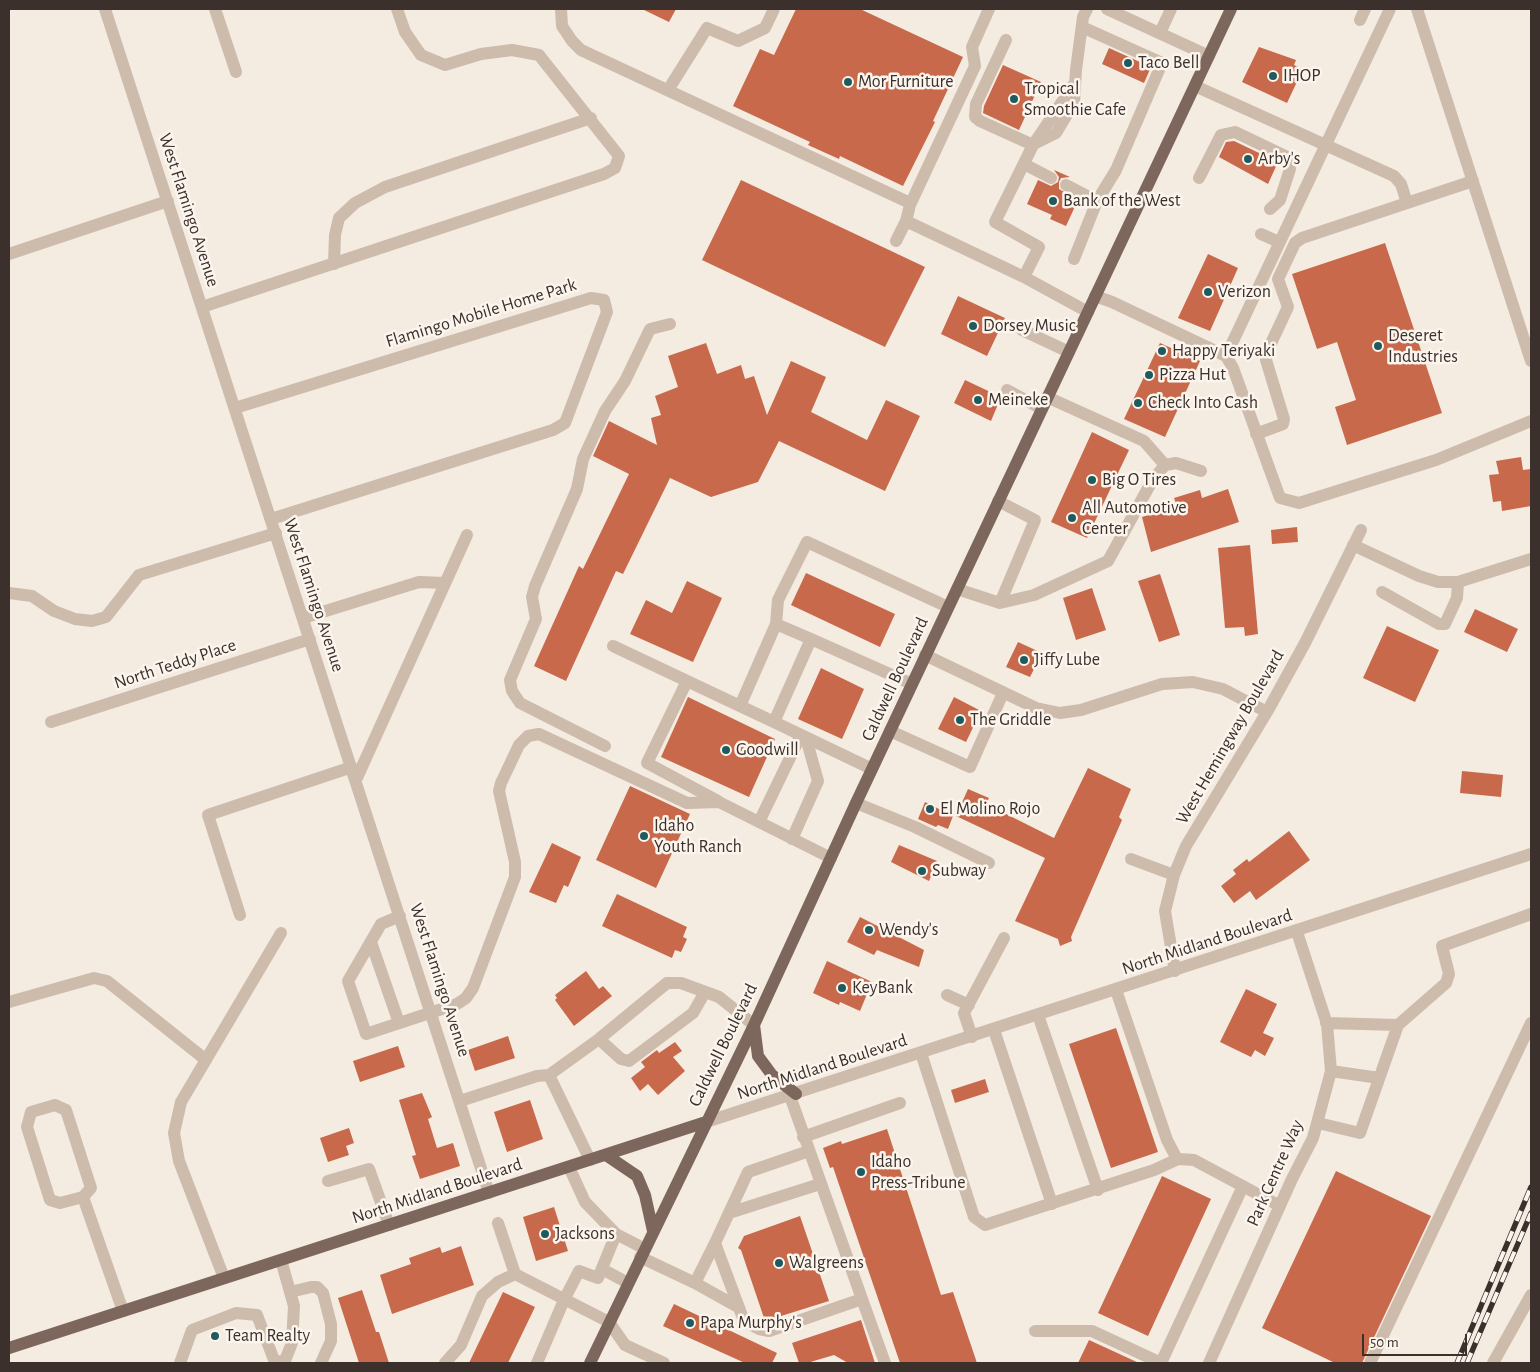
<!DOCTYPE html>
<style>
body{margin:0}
#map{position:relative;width:1540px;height:1372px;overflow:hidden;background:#f4ebe1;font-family:"Alegreya Sans",sans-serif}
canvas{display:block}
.frame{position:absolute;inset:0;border:10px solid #3b302b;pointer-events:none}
.scale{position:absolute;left:1362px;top:1334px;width:105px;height:22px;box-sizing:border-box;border:2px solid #3b302b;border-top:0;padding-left:6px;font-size:15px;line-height:18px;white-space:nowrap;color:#3b302b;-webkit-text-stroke:4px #fbf5ee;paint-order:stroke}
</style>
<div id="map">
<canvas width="1540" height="1372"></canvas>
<div class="frame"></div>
<div class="scale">50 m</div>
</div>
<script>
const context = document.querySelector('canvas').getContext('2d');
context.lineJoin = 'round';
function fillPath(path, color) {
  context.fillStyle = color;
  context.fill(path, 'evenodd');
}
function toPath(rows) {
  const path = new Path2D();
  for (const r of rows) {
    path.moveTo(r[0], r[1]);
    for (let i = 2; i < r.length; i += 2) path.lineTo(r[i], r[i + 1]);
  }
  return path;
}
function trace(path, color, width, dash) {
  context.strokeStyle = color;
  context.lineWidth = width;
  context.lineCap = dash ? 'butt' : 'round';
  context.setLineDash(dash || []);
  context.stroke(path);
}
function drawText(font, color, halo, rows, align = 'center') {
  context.font = font + ' "Alegreya Sans",sans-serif';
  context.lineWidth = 5;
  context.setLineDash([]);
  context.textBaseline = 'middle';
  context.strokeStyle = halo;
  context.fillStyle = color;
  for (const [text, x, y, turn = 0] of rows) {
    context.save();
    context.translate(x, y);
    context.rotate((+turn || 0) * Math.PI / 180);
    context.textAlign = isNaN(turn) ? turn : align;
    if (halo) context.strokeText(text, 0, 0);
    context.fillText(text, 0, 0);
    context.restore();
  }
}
const building = toPath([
 [642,9,676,9,669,22],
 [796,9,860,9,963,57,933,121,935,122,903,186,840,156,839,159,808,145,810,142,733,106,760,49,774,55],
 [1259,47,1296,60,1294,65,1303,69,1287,103,1242,82],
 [1109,48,1151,67,1144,83,1102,64],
 [1003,65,1041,82,1019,130,983,113,984,106],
 [1234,141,1278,162,1268,184,1219,157,1226,142],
 [1054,170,1070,177,1061,178,1059,182,1059,189,1078,200,1066,226,1050,219,1052,215,1027,204,1038,180,1051,186,1058,182,1059,177],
 [741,180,925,267,885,347,702,260],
 [1385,243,1442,413,1347,445,1335,407,1356,400,1337,342,1317,349,1292,274],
 [1208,254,1238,268,1210,331,1178,318],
 [958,296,1005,318,987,356,941,334],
 [706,343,717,374,741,365,745,379,754,376,767,415,791,361,826,377,811,412,867,440,886,400,920,416,885,491,779,441,758,482,711,497,670,478,623,574,616,571,566,681,534,666,579,566,583,569,629,474,593,456,609,421,657,445,651,418,661,415,655,396,678,387,668,356],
 [1160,343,1200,361,1165,437,1124,419],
 [965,380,1001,397,991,421,954,403],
 [1092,432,1129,450,1087,538,1051,522],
 [1521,457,1523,470,1531,469,1531,506,1502,511,1501,501,1493,502,1489,475,1499,474,1496,461],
 [1228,489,1239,522,1151,552,1142,517,1177,506,1174,498,1200,490,1202,498],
 [1297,527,1298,542,1272,544,1271,530],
 [1250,545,1258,634,1245,636,1244,627,1225,628,1218,548],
 [806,573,895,614,880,647,791,605],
 [1160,574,1180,635,1159,642,1138,581],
 [687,581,722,598,693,662,630,634,646,600,672,613],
 [1092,588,1106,630,1076,640,1063,598],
 [1475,609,1518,629,1507,652,1464,632],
 [1387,626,1439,650,1415,702,1363,678],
 [1018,642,1042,653,1030,677,1006,667],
 [821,668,864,689,842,739,798,719],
 [688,697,775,739,749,797,661,757],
 [954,697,981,711,966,742,938,729],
 [1088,768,1131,789,1119,817,1122,820,1071,937,1072,941,1060,946,1058,939,1015,921,1045,858,956,816,968,789,989,798,986,804,1054,838],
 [1462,771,1503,775,1501,797,1460,793],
 [630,786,690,814,656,888,596,860],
 [925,802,953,816,948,829,938,825,936,827,918,819],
 [1289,831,1310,860,1256,900,1250,891,1234,903,1221,886,1236,874,1233,870,1247,859,1249,862],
 [552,843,581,857,568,887,564,885,556,903,529,892],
 [899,845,937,861,929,881,891,862],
 [617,894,687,927,683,937,687,939,681,952,675,950,672,958,602,926],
 [860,917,924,950,919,967,877,950,874,955,847,942],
 [827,961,872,982,860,1011,840,1002,839,1005,813,993],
 [586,971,599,989,603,986,612,996,574,1026,555,1000,557,998,555,995],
 [1246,989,1277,1004,1263,1033,1274,1038,1265,1056,1255,1050,1251,1057,1220,1042],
 [1116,1028,1158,1152,1111,1168,1069,1044],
 [508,1036,515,1058,475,1071,468,1050],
 [675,1042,682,1051,673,1057,685,1071,658,1095,648,1084,640,1091,631,1078,645,1067,641,1062,657,1050,659,1053],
 [398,1046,405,1067,360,1082,353,1061],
 [985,1079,989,1092,955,1103,951,1090],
 [422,1093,432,1117,428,1119,437,1148,453,1143,460,1166,420,1179,412,1156,416,1155,399,1100],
 [530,1100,543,1139,507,1152,494,1112],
 [349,1128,354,1143,346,1146,349,1155,328,1162,320,1138],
 [887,1129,941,1295,953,1292,977,1363,900,1363,833,1167,830,1168,823,1148,841,1141,842,1144],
 [1336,1171,1431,1216,1362,1363,1335,1363,1262,1328],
 [1162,1176,1211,1199,1148,1336,1098,1313],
 [554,1207,568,1251,536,1261,523,1217],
 [800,1216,829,1301,765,1321,741,1250,738,1248,744,1236],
 [461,1246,474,1285,392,1314,380,1275,411,1264,409,1258,440,1247,442,1253],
 [362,1290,376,1332,379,1332,389,1363,359,1363,338,1298],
 [503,1292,535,1307,508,1363,469,1363],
 [674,1304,777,1353,772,1363,745,1363,663,1326],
 [861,1320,875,1363,848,1363,834,1355,807,1363,799,1363,792,1343],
 [1089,1340,1139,1363,1078,1363]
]);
const minor = toPath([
 [105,9,489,1193],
 [215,9,236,72],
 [561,9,562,26,572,41,581,50,910,203],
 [1107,9,1209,56],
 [1390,9,1226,356,1233,368,1280,498,1299,503,1436,460,1531,421],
 [1417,9,1531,361],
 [1360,20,1365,9],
 [1160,33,1171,9],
 [1006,40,976,104,975,117,980,121,1033,145],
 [1195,86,1394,176,1401,184,1407,203],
 [668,90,707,28,738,41,765,28,774,9],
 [1034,144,1056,133,1074,103,1076,70,1083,17,1087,9],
 [1024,164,1051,178],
 [1199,178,1221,135,1235,132,1285,156,1290,169,1280,200,1270,209],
 [1066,185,1097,201],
 [906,221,1024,277,1088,312],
 [1261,234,1279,242],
 [896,241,906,221,910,205,975,66,972,47,989,9],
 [9,254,168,201],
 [1074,259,1097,201,1116,170,1162,63,1082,27],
 [334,264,335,235,339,218,355,203,385,187,591,118],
 [1024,277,1039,247,995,222,1033,145,1074,84],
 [1095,296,1112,302,1226,356],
 [202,307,604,174,615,168,619,156,539,55,512,50,481,54,445,65,421,55,405,32,397,9],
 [1022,330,1069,352],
 [1007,390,1042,409],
 [1047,397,1144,441,1165,465],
 [235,408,591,298,604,300,607,312,565,423,553,430,271,519],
 [1256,434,1283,424,1284,419,1266,360,1267,352,1288,307,1278,279,1295,243,1302,238,1473,181],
 [998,501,1035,520,1000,603],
 [1353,545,1419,576,1438,582,1458,582,1531,559],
 [957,589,1000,603,1034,595,1108,561,1152,481,1165,465,1176,463,1201,471],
 [1382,592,1439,624,1445,624,1457,598,1458,582],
 [9,593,32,596,54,611,75,619,92,621,106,617,139,575,276,533],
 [303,618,419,582,445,583],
 [776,624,811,639],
 [613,646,740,706,776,624,778,600,807,542,948,607],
 [925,655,1036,708,1060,713,1081,710,1162,684,1193,682,1223,689,1267,712],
 [687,681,647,763,718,801],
 [740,706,774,722],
 [51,722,310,639],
 [890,731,970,767,1003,693],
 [605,746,520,703,512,691,510,680,536,619,532,597,535,586,577,489,583,459,605,411,625,381,650,329,670,324],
 [872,769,774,722,811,639,912,684],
 [356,780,467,535],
 [856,803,915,827,989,863],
 [759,822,801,735],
 [792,839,818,781,806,738],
 [1131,859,1174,875],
 [240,915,208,815,352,767],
 [400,916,381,924,348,981,366,1034,457,1004,466,998,473,988,515,877,515,862,499,791,501,783,519,745,528,736,539,734,687,803,719,802,831,858],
 [371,942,399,1023],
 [1175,971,1165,911,1174,875,1186,846,1267,712,1305,643,1361,530],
 [1116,990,1167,1140,1177,1159],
 [947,995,969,1005],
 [9,1002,94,978,107,981,206,1060],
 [1038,1015,1098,1190],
 [1398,1025,1446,983,1449,974,1442,946,1531,914],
 [994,1030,1052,1204],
 [972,1037,964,1013,1004,938],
 [599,1039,621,1059,629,1061,693,1013,705,992],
 [921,1053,974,1217,985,1225,1154,1170,1178,1159,1194,1160,1280,1206],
 [1331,1071,1379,1078],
 [549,1075,599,1039,667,983,681,983,719,997,754,1025],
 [790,1096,862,1299,769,1331,759,1329,744,1321,715,1243,748,1172,809,1151],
 [460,1101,537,1076,549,1075,590,1160],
 [706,1122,1531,854],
 [1318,1123,1360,1133,1398,1025,1326,1023],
 [803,1137,900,1103],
 [569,1167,585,1202,616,1234],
 [328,1181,369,1169,389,1225],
 [83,1197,60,1203,50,1200,27,1127,31,1112,55,1105,66,1110,91,1188,83,1197,123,1311],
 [729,1213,820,1184],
 [498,1223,515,1274,609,1322,625,1345,664,1363],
 [640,1257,695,1283,715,1243],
 [281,1260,294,1306,292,1343,284,1363],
 [602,1269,628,1283],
 [224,1278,179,1161,174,1133,181,1102,281,933],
 [695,1283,738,1307],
 [290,1292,311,1287,317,1287,323,1293,331,1324,331,1341,321,1363],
 [862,1299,885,1363],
 [1035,1331,1092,1331,1161,1363],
 [180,1363,192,1330,236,1313,257,1315,274,1360,285,1363],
 [445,1363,461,1345,482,1296,498,1282,515,1274],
 [537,1363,564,1300,579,1271,598,1278,616,1234,645,1249],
 [1161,1363,1243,1186],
 [1209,1363,1292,1179,1313,1138,1331,1071,1327,1024,1297,932],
 [1370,1363,1531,1023],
 [1493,1363,1531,1295]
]);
const major = toPath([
 [754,1025,758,1056,772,1075,796,1094],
 [606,1155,637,1176,645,1195,653,1231],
 [9,1348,706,1122],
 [590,1363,754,1025,856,803,1231,9]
]);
const rail = toPath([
 [1457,1363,1531,1187],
 [1467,1363,1531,1213]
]);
const markers = [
 [1128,63,5,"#1f5a5e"],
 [1273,76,5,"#1f5a5e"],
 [848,82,5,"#1f5a5e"],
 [1014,99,5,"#1f5a5e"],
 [1248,159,5,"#1f5a5e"],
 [1053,201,5,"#1f5a5e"],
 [1208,292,5,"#1f5a5e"],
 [973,326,5,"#1f5a5e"],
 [1378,346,5,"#1f5a5e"],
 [1162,351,5,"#1f5a5e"],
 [1149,375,5,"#1f5a5e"],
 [978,400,5,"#1f5a5e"],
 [1138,403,5,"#1f5a5e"],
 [1092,480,5,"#1f5a5e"],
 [1072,518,5,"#1f5a5e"],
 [1024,660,5,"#1f5a5e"],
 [960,720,5,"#1f5a5e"],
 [726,750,5,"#1f5a5e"],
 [930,809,5,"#1f5a5e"],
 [644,836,5,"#1f5a5e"],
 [922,871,5,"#1f5a5e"],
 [869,930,5,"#1f5a5e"],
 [842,988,5,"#1f5a5e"],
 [861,1172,5,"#1f5a5e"],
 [545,1234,5,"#1f5a5e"],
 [779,1263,5,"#1f5a5e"],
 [690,1323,5,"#1f5a5e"],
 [215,1336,5,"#1f5a5e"]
];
const poiNames = [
 ["Taco Bell",1138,63],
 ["IHOP",1283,76],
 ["Mor Furniture",858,82],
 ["Tropical",1024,89],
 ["Smoothie Cafe",1024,110],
 ["Arby's",1258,159],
 ["Bank of the West",1063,201],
 ["Verizon",1218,292],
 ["Dorsey Music",983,326],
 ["Deseret",1388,336],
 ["Industries",1388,357],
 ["Happy Teriyaki",1172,351],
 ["Pizza Hut",1159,375],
 ["Meineke",988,400],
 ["Check Into Cash",1148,403],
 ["Big O Tires",1102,480],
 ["All Automotive",1082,508],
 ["Center",1082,529],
 ["Jiffy Lube",1034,660],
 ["The Griddle",970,720],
 ["Goodwill",736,750],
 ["El Molino Rojo",940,809],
 ["Idaho",654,826],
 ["Youth Ranch",654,847],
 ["Subway",932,871],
 ["Wendy's",879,930],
 ["KeyBank",852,988],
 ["Idaho",871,1162],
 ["Press-Tribune",871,1183],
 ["Jacksons",555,1234],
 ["Walgreens",789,1263],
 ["Papa Murphy's",700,1323],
 ["Team Realty",225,1336]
];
const streetNames = [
 ["West Flamingo Avenue",189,210,72],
 ["Flamingo Mobile Home Park",481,313,-17],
 ["West Flamingo Avenue",314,595,72],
 ["North Teddy Place",175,664,-18],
 ["Caldwell Boulevard",895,679,-65],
 ["West Hemingway Boulevard",1230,737,-60],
 ["North Midland Boulevard",1207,942,-18],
 ["West Flamingo Avenue",440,980,72],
 ["Caldwell Boulevard",723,1045,-64],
 ["North Midland Boulevard",822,1067,-18],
 ["Park Centre Way",1275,1173,-66],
 ["North Midland Boulevard",437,1191,-18]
];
fillPath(building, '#c8694b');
trace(minor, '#cdbbac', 12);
trace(major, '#7d675c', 12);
trace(rail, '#3b302b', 5.5);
trace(rail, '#fbf5ee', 4, [11]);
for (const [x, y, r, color] of markers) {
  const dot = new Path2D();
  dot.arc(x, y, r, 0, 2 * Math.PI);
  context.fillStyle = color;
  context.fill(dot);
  trace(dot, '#fbf5ee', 2);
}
drawText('18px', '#3b302b', '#fbf5ee', poiNames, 'left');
drawText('18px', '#3b302b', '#fbf5ee', streetNames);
</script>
